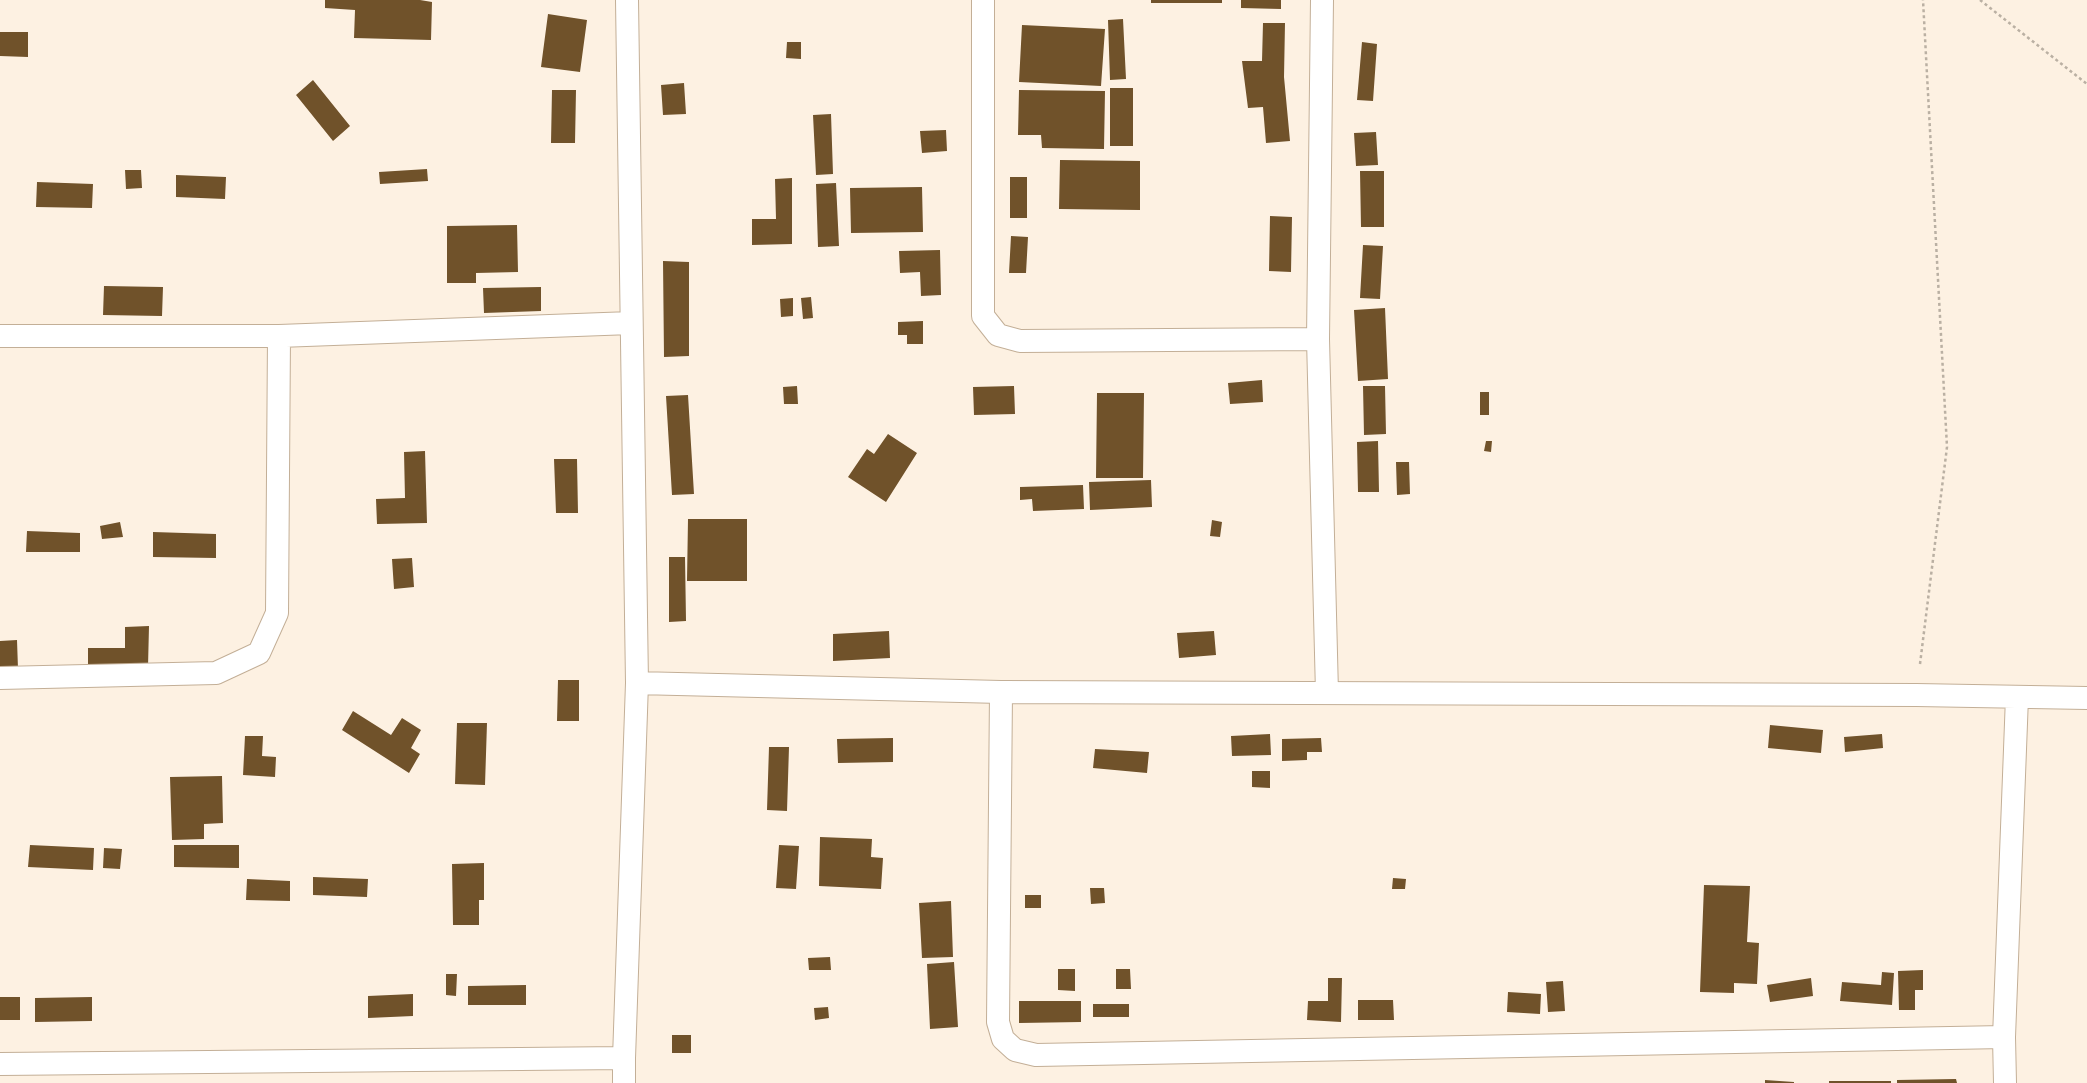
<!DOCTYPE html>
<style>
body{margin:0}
canvas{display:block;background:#fdf1e2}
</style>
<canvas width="2087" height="1083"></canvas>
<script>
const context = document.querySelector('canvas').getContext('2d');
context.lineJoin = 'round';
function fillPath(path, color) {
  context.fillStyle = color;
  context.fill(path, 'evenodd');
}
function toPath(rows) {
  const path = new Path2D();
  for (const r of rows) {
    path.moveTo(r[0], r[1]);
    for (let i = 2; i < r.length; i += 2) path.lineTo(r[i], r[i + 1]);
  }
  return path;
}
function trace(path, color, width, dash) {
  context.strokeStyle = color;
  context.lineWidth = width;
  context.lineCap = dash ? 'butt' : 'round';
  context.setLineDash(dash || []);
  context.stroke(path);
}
const building = toPath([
 [325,0,420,0,432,2,431,40,354,38,355,10,325,8],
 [1151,0,1222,0,1222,3,1151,3],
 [1241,0,1281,0,1281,9,1241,8],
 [548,14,587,20,580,72,541,67],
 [1123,19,1126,79,1110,80,1108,20],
 [1263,23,1285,23,1284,77,1290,141,1266,143,1263,107,1248,108,1242,61,1262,61],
 [1022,25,1105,29,1101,86,1019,82],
 [0,32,28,32,28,57,0,56],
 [787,42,801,42,801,59,786,58],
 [1362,42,1377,44,1373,101,1357,100],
 [313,80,350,126,333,141,296,95],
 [684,83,686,114,663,115,661,85],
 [1110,88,1133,88,1133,146,1110,146],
 [552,90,576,90,575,143,551,143],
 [1019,90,1105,91,1104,149,1042,148,1041,135,1018,135],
 [831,114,833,174,816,175,813,115],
 [946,130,947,151,922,153,920,131],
 [1376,132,1378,165,1356,166,1354,133],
 [1060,160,1140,161,1140,210,1059,209],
 [427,169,428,181,380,184,379,172],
 [125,170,141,170,142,188,126,189],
 [1360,171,1384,171,1384,227,1361,227],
 [176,175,226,177,225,199,176,197],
 [1010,177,1027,177,1027,218,1010,218],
 [792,178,792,244,752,245,752,219,776,219,775,179],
 [37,182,93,184,92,208,36,207],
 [836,183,839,246,818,247,816,184],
 [922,187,923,232,851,233,850,188],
 [1270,216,1292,217,1291,272,1269,271],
 [517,225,518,272,476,273,476,283,447,283,447,226],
 [1011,236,1028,237,1026,273,1009,273],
 [1363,245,1383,246,1380,299,1360,298],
 [940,250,941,295,921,296,920,272,900,273,899,251],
 [663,261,689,262,689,356,664,357],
 [104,286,163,287,162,316,103,315],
 [541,287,541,311,484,313,483,288],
 [811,297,813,318,803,319,801,298],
 [793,298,793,316,781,317,780,299],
 [1385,308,1388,379,1358,381,1354,310],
 [923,321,923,344,907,344,907,335,898,335,898,322],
 [1262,380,1263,402,1230,404,1228,383],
 [797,386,798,404,784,404,783,387],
 [1014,386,1015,414,974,415,973,387],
 [1363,386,1385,386,1386,434,1364,435],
 [1480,392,1489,392,1489,415,1480,415],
 [1097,393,1144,393,1143,478,1096,478],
 [688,395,694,494,672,495,666,396],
 [888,434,917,453,886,502,848,477,867,449,874,454],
 [1378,441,1379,492,1358,492,1357,442],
 [1486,441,1492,441,1491,452,1484,451],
 [425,451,427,523,377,524,376,499,405,498,404,452],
 [554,459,577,459,578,513,556,513],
 [1396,462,1409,462,1410,494,1397,495],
 [1151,480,1152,507,1090,510,1089,482],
 [1083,485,1084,509,1033,511,1032,499,1020,500,1020,487],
 [688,519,747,519,747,581,687,581],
 [1212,520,1222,522,1220,537,1210,536],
 [120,522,123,537,102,539,100,526],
 [27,531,80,533,80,552,26,552],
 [153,532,216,534,216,558,153,557],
 [669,557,685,557,686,621,669,622],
 [412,558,414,587,394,589,392,559],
 [149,626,148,667,88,667,88,648,125,648,125,627],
 [889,631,890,658,833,661,833,634],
 [1214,631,1216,655,1179,658,1177,633],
 [17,640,18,669,0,669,0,641],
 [558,680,579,680,579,721,557,721],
 [353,711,391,735,402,718,421,730,411,748,420,754,409,773,342,730],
 [457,723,487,723,485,785,455,784],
 [1770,725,1823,730,1821,753,1768,748],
 [1270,734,1271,755,1232,756,1231,736],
 [1882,734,1883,748,1845,752,1844,737],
 [245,736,263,736,262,756,276,757,275,777,243,775],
 [893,738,893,762,838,763,837,739],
 [1321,738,1322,752,1307,752,1307,760,1282,761,1282,739],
 [769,747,789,747,787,811,767,810],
 [1095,749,1149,752,1147,773,1093,768],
 [1252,771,1270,771,1270,788,1252,787],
 [222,776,223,823,204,824,204,839,172,840,170,777],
 [820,837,872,839,871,857,883,858,881,889,819,886],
 [30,845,94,848,93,870,28,867],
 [174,845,239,845,239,868,174,867],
 [779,845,799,846,796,889,776,888],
 [104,848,122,849,120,869,103,868],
 [484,863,484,900,479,900,479,925,453,925,452,864],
 [313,877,368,879,367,897,313,895],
 [1393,878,1406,879,1405,889,1392,889],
 [247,879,290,881,290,901,246,900],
 [1704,885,1750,886,1747,942,1759,943,1757,984,1734,983,1734,993,1700,992],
 [1090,888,1104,888,1105,903,1091,904],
 [1025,895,1041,895,1041,908,1025,908],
 [951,901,953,957,922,958,919,903],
 [830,957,831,970,809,970,808,958],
 [954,962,958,1027,930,1029,927,964],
 [1058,969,1075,969,1075,991,1058,990],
 [1116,969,1130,969,1131,989,1116,989],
 [1923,970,1923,990,1915,990,1915,1010,1899,1010,1898,971],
 [1882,972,1894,973,1892,1005,1840,1001,1842,982,1881,985],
 [446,974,457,974,456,996,446,995],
 [1328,978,1342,978,1341,1022,1307,1020,1308,1001,1328,1001],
 [1811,978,1813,996,1770,1002,1767,985],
 [1563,981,1565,1011,1548,1012,1546,982],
 [526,985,526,1005,468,1005,468,986],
 [1508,992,1541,994,1540,1014,1507,1012],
 [413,994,413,1016,368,1018,368,996],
 [0,997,20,997,20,1020,0,1020],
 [92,997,92,1021,35,1022,35,998],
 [1358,1000,1393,1000,1394,1020,1358,1020],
 [1019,1001,1081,1001,1081,1022,1019,1023],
 [1093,1004,1129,1004,1129,1017,1093,1017],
 [828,1007,829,1018,815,1020,814,1008],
 [672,1035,691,1035,691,1053,672,1053],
 [1956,1079,1957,1083,1897,1083,1897,1080],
 [1765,1080,1794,1082,1794,1083,1765,1083],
 [1829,1081,1891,1081,1891,1083,1829,1083]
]);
const path = toPath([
 [1980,0,2087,84],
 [1920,664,1947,447,1923,0]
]);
const minor = toPath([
 [983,0,983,316,998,335,1020,341,1318,339],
 [1322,0,1318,339,1327,693],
 [0,336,279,336,631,323],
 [0,678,216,673,259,653,277,613,279,336],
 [637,683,1001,692,1916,695,2087,698],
 [1001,692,998,1022,1003,1039,1015,1050,1036,1055,2004,1037],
 [0,1064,624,1058],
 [624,1083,624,1058,637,683,627,0],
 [2005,1083,2004,1037,2017,697]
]);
fillPath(building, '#70522a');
trace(minor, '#c3af97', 24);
trace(path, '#bab0a3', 2.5, [3, 3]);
trace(minor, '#fff', 22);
</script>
